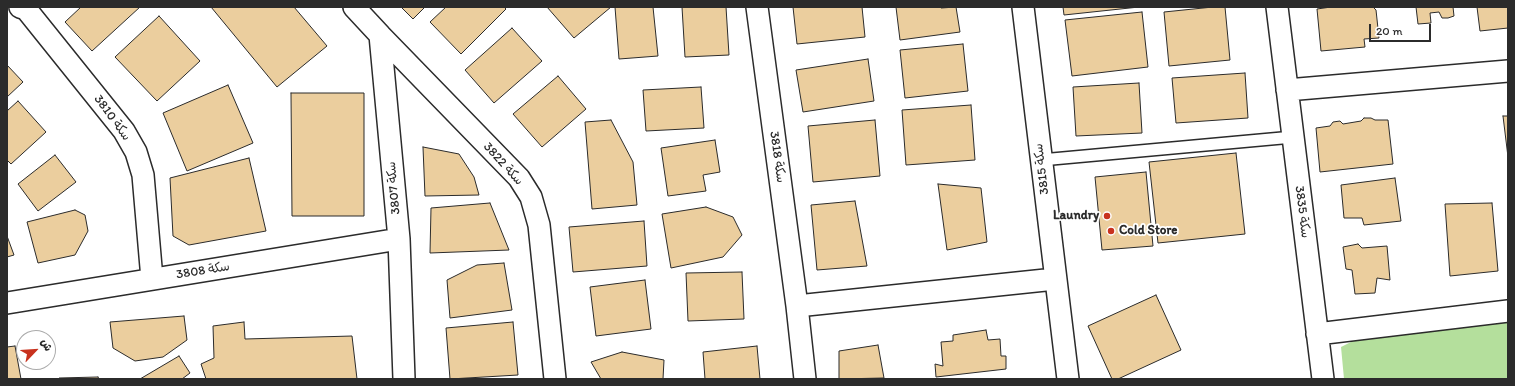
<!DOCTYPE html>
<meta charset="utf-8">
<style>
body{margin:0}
#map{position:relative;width:1515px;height:386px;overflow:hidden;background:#fff;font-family:Itim,"Playpen Sans Arabic",sans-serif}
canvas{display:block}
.frame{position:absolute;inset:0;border:8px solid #2b2b2b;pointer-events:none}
.north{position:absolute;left:16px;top:330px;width:40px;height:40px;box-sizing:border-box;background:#fff;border:1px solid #aaa;border-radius:50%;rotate:65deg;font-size:11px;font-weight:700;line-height:16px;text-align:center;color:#2b2b2b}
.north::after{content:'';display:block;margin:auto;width:14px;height:18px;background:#c8321e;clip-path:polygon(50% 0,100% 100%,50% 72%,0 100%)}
.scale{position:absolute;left:1369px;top:24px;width:62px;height:18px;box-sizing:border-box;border:2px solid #2b2b2b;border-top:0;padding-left:5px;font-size:12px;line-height:14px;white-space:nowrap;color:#2b2b2b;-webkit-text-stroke:3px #fff;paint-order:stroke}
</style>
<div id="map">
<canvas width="1515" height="386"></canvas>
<div class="frame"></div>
<div class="north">ش</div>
<div class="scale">20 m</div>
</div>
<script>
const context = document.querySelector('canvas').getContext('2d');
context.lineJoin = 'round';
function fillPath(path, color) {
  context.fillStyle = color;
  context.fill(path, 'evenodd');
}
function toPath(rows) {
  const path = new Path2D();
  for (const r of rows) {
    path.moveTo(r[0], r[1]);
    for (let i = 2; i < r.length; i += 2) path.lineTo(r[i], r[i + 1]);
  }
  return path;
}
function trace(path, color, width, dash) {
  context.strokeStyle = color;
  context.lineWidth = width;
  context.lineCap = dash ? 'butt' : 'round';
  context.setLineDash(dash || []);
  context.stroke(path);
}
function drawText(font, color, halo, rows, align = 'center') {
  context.font = font + ' Itim,"Playpen Sans Arabic",sans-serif';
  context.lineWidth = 3.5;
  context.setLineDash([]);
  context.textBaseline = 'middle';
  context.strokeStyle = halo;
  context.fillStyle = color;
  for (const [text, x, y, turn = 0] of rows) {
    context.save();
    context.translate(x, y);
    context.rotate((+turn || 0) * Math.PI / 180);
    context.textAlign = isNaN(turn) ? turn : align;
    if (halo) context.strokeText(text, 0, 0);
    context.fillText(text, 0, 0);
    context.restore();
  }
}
const green = toPath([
 [1508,322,1508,379,1344,379,1341,347,1359,338]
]);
const building = toPath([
 [81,7,140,7,92,51,65,22,81,7],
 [211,7,294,7,327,46,277,87,211,7],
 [401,7,425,7,413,19,401,7],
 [446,7,504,7,506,9,461,54,430,22,446,7],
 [547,7,611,7,574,38,547,7],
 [615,7,653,7,658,56,619,59,615,7],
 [682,7,726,7,729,55,685,57,682,7],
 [793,7,862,7,865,37,797,44,793,7],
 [896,7,941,7,941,8,956,7,960,32,900,40,896,7],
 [1063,7,1139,7,1064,15,1063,7],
 [1213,7,1225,7,1230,60,1169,66,1164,12,1213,7],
 [1331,7,1373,7,1376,10,1379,38,1364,39,1365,47,1321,51,1317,9,1331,7],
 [1416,7,1453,7,1454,16,1448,18,1442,18,1439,12,1430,13,1431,23,1418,24,1416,7],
 [1477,7,1508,7,1508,28,1480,31,1477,7],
 [1142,12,1148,67,1072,76,1065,20,1142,12],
 [159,16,200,61,157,101,115,57,159,16],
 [512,28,542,61,494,103,465,70,512,28],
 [963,44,968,91,905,98,900,50,963,44],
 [868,59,874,101,803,112,796,70,868,59],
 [7,65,23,82,7,97,7,65],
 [1245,73,1248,118,1176,123,1172,78,1245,73],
 [558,76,586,109,542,147,513,114,558,76],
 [1139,83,1142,133,1076,136,1073,87,1139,83],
 [228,85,253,143,187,171,163,113,228,85],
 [701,87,704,128,646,131,643,90,701,87],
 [291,93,364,93,364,216,292,216,291,93],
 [18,101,46,132,11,164,7,160,7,111,18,101],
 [971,105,975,160,906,165,902,110,971,105],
 [1503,116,1508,116,1508,157,1503,116],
 [1364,118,1371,118,1375,120,1388,120,1393,164,1320,172,1316,128,1330,126,1333,122,1340,121,1343,124,1361,121,1364,118],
 [611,120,633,162,637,205,592,209,585,122,611,120],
 [875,120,880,176,813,182,808,126,875,120],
 [715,140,720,172,703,175,706,191,668,196,661,148,715,140],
 [423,147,459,154,474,177,479,195,425,196,423,147],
 [1236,153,1245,234,1158,243,1149,162,1236,153],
 [55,155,76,182,38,211,18,184,55,155],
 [249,158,266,231,189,245,173,236,170,178,249,158],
 [1146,172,1153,246,1102,250,1095,177,1146,172],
 [1395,178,1401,221,1364,225,1362,218,1344,218,1341,185,1395,178],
 [938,184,981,188,987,242,947,250,938,184],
 [855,201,867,266,817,270,811,205,855,201],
 [490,203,509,250,430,253,431,208,490,203],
 [1492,203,1498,271,1450,276,1445,204,1492,203],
 [706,207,733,217,742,235,723,257,671,268,662,214,706,207],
 [75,210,85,215,88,231,75,255,38,263,27,222,75,210],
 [644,221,647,266,573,272,569,227,644,221],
 [7,236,14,255,7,257,7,236],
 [1358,244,1362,248,1387,246,1390,280,1377,278,1375,293,1355,294,1352,270,1346,269,1343,247,1358,244],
 [504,263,512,310,450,318,447,280,477,265,504,263],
 [742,272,744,319,688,321,686,273,742,272],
 [645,280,651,329,596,336,590,287,645,280],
 [1156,295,1181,350,1118,379,1112,379,1088,326,1156,295],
 [184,316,187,340,163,357,135,361,113,348,110,322,184,316],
 [244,322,245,339,352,336,357,379,206,379,201,364,214,358,213,326,244,322],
 [513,322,518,375,450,379,446,328,513,322],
 [986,330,988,340,1000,339,1001,356,1006,356,1006,369,936,377,935,364,943,366,941,342,953,341,953,335,986,330],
 [878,345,884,378,839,379,839,351,878,345],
 [15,346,21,379,7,379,7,347,15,346],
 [757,346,760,379,705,379,703,352,757,346],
 [622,352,664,360,663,379,601,379,591,362,622,352],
 [179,356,190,373,182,379,140,379,179,356],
 [98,377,99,379,59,379,59,378,98,377]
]);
const service = toPath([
 [1041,160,1293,137]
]);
const minor = toPath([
 [20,7,26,9,124,131,136,152,143,175,152,279],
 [354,7,380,35,399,239,404,379],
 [757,7,797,306,805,379],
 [1023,7,1068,379],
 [1277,7,1323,379],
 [380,35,519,178,531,197,539,225,555,379],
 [1287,90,1508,71],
 [7,303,399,239],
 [797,306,1055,279],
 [1317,334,1508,311]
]);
const markers = [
 [1107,216,4,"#c8321e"],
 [1111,231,4,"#c8321e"]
];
const streetNames = [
 ["سكة 3810",112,118,54],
 ["سكة 3818",777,157,82],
 ["سكة 3822",503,164,48],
 ["سكة 3815",1042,169,-97],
 ["سكة 3807",394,188,-95],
 ["سكة 3835",1302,212,83],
 ["سكة 3808",203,271,-9]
];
const poiNames = [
 ["Laundry",1099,216],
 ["Cold Store",1119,231,"left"]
];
fillPath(green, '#b4df9c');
fillPath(building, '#ebce9e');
trace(building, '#2b2b2b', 1);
trace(service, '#2b2b2b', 14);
trace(minor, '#2b2b2b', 24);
trace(service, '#fff', 11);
trace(minor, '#fff', 21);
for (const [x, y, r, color] of markers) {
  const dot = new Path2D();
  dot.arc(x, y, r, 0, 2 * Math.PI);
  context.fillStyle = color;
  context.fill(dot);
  trace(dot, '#fff', 1.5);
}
drawText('13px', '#2b2b2b', '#fff', streetNames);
drawText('bold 13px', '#2b2b2b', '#fff', poiNames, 'right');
</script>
